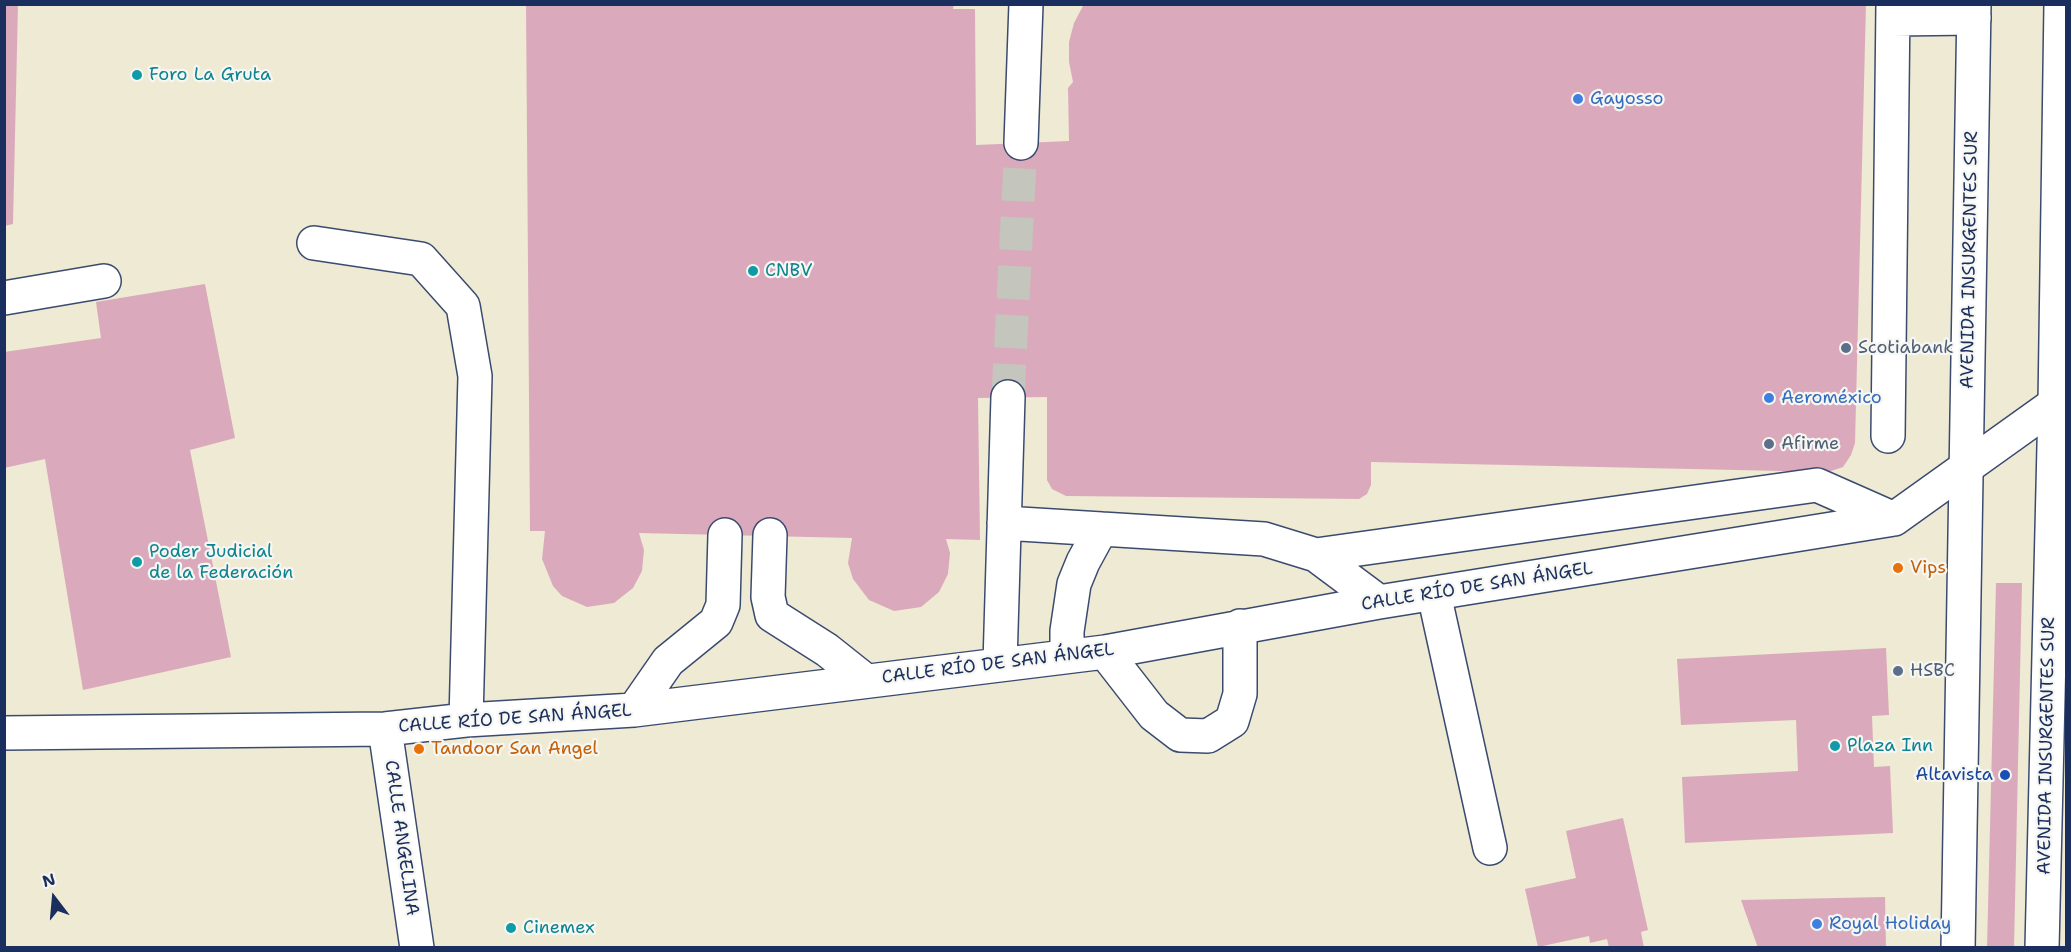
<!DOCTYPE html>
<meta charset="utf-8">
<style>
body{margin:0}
#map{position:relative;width:2071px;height:952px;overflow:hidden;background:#eeead3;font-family:"Shantell Sans",sans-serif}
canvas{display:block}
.frame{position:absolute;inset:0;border:6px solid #1b2f5e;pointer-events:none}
.north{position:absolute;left:24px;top:868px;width:60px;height:60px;-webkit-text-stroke:4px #f6f6f2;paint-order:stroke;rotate:344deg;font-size:16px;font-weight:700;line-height:24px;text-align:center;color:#1b2f5e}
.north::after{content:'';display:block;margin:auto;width:21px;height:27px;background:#1b2f5e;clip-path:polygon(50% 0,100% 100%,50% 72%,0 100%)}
</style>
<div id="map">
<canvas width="2071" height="952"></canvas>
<div class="frame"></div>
<div class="north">N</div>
</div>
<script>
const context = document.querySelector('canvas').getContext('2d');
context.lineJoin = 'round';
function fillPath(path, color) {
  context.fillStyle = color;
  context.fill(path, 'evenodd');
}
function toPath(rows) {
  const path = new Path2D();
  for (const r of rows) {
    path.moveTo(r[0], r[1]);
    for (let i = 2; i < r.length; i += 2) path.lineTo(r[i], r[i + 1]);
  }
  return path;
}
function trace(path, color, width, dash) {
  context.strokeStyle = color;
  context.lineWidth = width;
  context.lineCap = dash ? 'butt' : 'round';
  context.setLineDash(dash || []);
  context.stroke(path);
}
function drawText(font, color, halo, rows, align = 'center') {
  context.font = font + ' "Shantell Sans",sans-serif';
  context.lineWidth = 4.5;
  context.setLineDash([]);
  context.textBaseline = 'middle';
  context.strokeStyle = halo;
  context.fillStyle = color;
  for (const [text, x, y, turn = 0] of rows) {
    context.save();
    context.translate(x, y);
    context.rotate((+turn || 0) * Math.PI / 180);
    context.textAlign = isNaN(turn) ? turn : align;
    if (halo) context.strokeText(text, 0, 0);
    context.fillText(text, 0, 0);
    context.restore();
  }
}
const building = toPath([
 [4,4,18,4,13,224,4,226],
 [526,4,954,4,953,9,975,9,976,145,1069,141,1068,88,1073,82,1069,62,1069,42,1074,23,1084,4,1866,4,1855,443,1851,455,1843,467,1828,472,1371,462,1371,485,1367,494,1359,499,1066,496,1052,489,1047,480,1047,397,978,398,980,540,946,539,950,553,948,574,939,592,921,607,894,611,869,600,853,579,848,563,852,538,639,533,644,550,642,571,633,588,614,603,587,607,562,596,553,586,542,559,545,531,530,531],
 [205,284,235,438,190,450,231,657,83,690,45,459,4,468,4,352,101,338,96,302],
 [1996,583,2022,583,2014,948,1987,948],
 [1886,648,1889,715,1872,716,1874,767,1890,766,1893,833,1685,843,1682,777,1798,771,1796,720,1681,725,1677,659],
 [1623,818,1648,930,1641,932,1644,948,1609,948,1607,939,1590,943,1589,936,1538,947,1525,889,1576,878,1566,831],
 [1885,897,1886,948,1758,948,1741,900]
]);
const minorTunnel = toPath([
 [1008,397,1021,143]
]);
const minor = toPath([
 [1893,19,1974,18],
 [1021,143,1026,4],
 [314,243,421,259,463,306,475,376,466,720],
 [4,298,104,281],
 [1888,436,1893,4],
 [1004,523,1264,539,1316,555,1379,602],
 [770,535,768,597,772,615,827,650,866,681],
 [1316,555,1817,485,1894,519],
 [1434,594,1490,848],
 [1105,652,1154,715,1180,735,1208,736,1232,721,1240,694,1240,626],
 [1067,656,1067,631,1074,584,1083,562,1101,529],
 [1000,663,1008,397],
 [634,710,668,661,716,622,723,605,725,535],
 [385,729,417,948],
 [4,733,385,729,466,720,634,710,1105,652,1379,602,1894,519,2066,396]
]);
const major = toPath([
 [1958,948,1974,4],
 [2042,948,2055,404,2061,4]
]);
const markers = [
 [137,75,6,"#0f9aa8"],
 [1578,99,6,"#3f7fe0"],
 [753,271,6,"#0f9aa8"],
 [1846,348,6,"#5c6f8a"],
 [1769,398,6,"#3f7fe0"],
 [1769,444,6,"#5c6f8a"],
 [137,562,6,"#0f9aa8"],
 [1898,568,6,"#e8710a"],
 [1898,671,6,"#5c6f8a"],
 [1835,746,6,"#0f9aa8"],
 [419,749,6,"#e8710a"],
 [2005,775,6,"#1a4fb4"],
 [1817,924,6,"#3f7fe0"],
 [511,928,6,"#0f9aa8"]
];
const cultureNames = [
 ["Foro La Gruta",149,75],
 ["CNBV",765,271],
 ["Poder Judicial",149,552],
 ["de la Federación",149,573],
 ["Plaza Inn",1847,746],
 ["Cinemex",523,928]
];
const shopNames = [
 ["Gayosso",1590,99],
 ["Aeroméxico",1781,398],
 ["Royal Holiday",1829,924]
];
const streetNames = [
 ["AVENIDA INSURGENTES SUR",1970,260,-89],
 ["CALLE RÍO DE SAN ÁNGEL",1477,587,-9],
 ["CALLE RÍO DE SAN ÁNGEL",998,664,-7],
 ["CALLE RÍO DE SAN ÁNGEL",515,719,-4],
 ["AVENIDA INSURGENTES SUR",2047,746,-89],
 ["CALLE ANGELINA",401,838,82]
];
const serviceNames = [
 ["Scotiabank",1858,348],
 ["Afirme",1781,444],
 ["HSBC",1910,671]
];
const foodNames = [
 ["Vips",1910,568],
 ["Tandoor San Angel",431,749]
];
const transitNames = [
 ["Altavista",1993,775]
];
fillPath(building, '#daaabc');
trace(minorTunnel, '#c4c5bc', 33, [33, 16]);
trace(minor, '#3b4b70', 36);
trace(major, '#3b4b70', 36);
trace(minor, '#fff', 33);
trace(major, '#fff', 33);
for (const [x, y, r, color] of markers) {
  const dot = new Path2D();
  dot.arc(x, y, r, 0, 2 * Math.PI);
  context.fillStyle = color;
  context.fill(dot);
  trace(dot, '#f6f6f2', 2);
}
drawText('18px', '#0d838f', '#f6f6f2', cultureNames, 'left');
drawText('18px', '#366cbe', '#f6f6f2', shopNames, 'left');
drawText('18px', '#1b2f5e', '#f6f6f2', streetNames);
drawText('18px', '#4e5e75', '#f6f6f2', serviceNames, 'left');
drawText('18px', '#c56008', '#f6f6f2', foodNames, 'left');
drawText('18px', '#164399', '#f6f6f2', transitNames, 'right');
</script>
